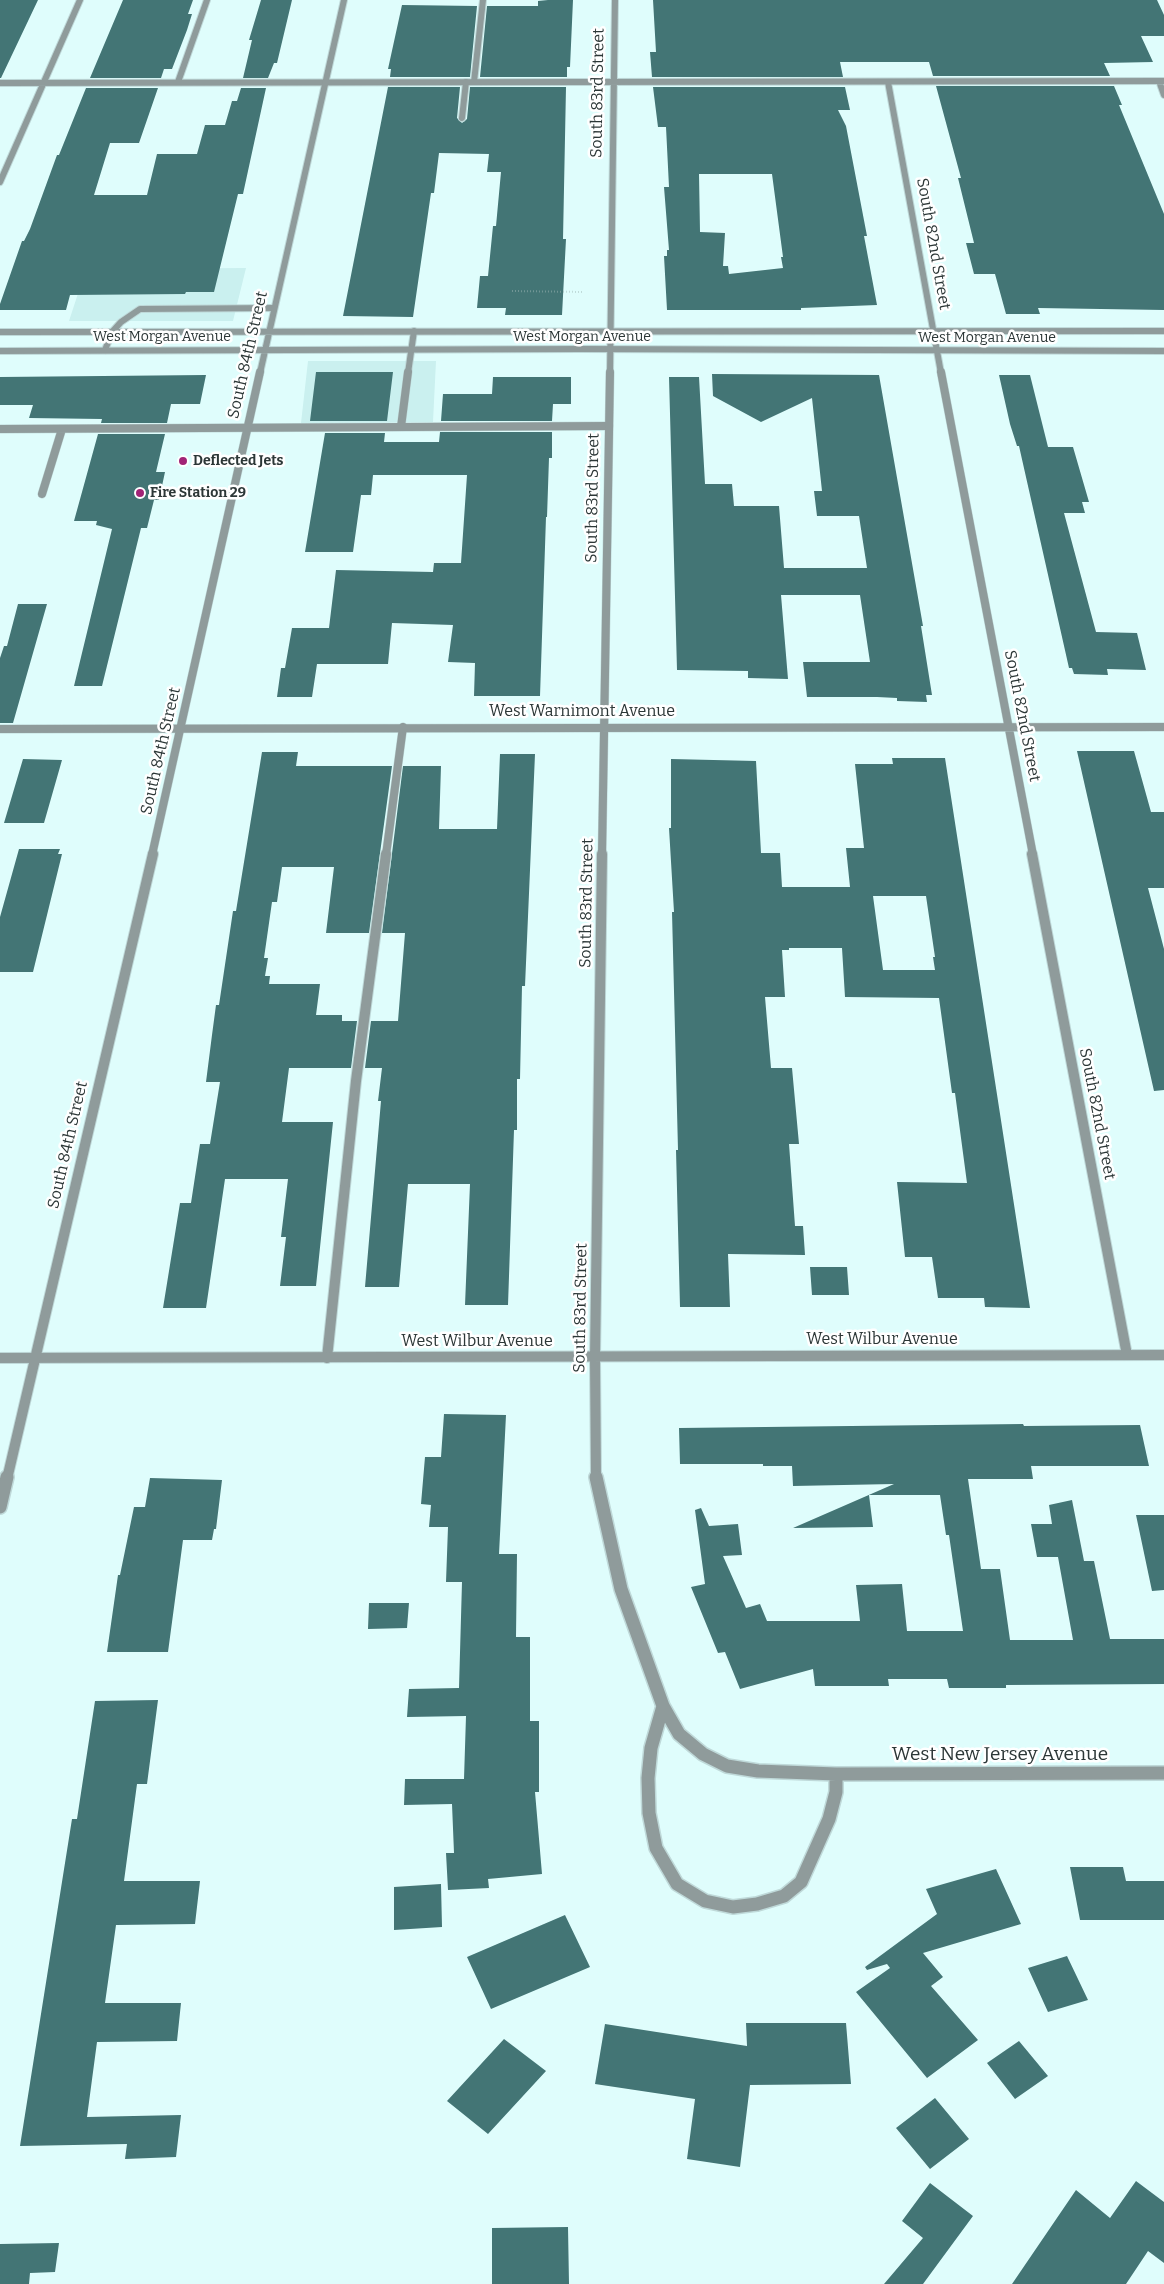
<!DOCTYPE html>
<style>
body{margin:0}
canvas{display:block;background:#dffdfc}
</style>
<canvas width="1164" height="2284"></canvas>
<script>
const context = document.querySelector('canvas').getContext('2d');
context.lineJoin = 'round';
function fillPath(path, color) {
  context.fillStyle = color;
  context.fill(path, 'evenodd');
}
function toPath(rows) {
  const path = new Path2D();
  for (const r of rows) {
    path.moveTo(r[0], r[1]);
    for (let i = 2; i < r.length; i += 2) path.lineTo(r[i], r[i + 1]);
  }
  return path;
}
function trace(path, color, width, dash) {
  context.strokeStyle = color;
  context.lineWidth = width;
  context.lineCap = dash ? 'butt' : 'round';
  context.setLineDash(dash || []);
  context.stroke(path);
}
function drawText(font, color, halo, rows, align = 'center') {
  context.font = font + ' Bitter,serif';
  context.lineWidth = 5;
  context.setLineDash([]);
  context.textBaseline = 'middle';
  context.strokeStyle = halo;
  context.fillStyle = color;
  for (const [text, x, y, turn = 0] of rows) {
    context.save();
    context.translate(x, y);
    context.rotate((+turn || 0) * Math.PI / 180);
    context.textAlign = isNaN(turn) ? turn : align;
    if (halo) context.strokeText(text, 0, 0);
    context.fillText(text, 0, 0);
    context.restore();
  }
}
const built = toPath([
 [246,268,233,321,69,321,86,269],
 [308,361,436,361,433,422,301,423]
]);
const building = toPath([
 [0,0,38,0,1,78,0,78],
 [123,0,193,0,188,14,192,14,187,30,172,69,164,69,161,78,90,78],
 [261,0,292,0,277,63,274,63,268,78,243,78,252,40,249,40],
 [548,0,573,0,570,67,567,67,567,77,480,77,487,6,538,6,538,1],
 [653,0,1157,0,1164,15,1164,36,1141,36,1153,62,1104,63,1110,76,933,76,929,62,840,62,843,77,652,77,650,52,656,52],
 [402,5,477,6,470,77,390,77,391,69,388,69],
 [936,86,1114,86,1122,105,1119,105,1164,214,1164,310,1038,308,1040,314,1006,314,995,274,974,274,966,243,974,243,958,178,961,178],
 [388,87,460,87,457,118,462,123,467,119,470,87,566,87,563,239,566,239,562,315,505,315,506,308,477,308,480,276,488,276,493,226,496,226,501,172,487,172,489,154,439,153,434,193,431,193,413,317,343,316],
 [653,87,845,87,850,110,838,110,846,126,867,236,864,236,877,305,801,308,801,310,667,310,664,256,667,256,667,250,669,250,664,187,669,187,666,127,658,127],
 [699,174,772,174,783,257,781,257,783,268,729,274,728,266,723,266,725,233,700,232],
 [86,88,158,88,139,143,110,143,94,195,147,195,157,154,197,154,205,125,225,125,232,101,237,101,241,88,266,88,243,194,238,194,214,292,186,292,185,294,70,295,66,310,0,310,0,304,22,241,24,241,30,229,57,155,59,155],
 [316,372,393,372,387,421,310,421],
 [712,374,879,375,923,626,921,626,932,695,926,695,927,702,897,701,897,698,877,697,807,697,803,662,870,662,860,595,781,595,788,679,748,678,748,671,677,670,669,377,699,377,705,484,732,484,734,506,779,506,784,568,867,568,859,516,817,516,814,491,822,491,812,398,761,422,713,396],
 [206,375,200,404,171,404,167,423,101,423,102,419,29,418,33,405,0,405,0,377],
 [999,375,1030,375,1048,447,1073,447,1089,502,1082,502,1085,513,1064,513,1096,632,1137,633,1146,670,1107,669,1108,675,1074,674,1072,668,1069,668,1019,446,1017,446,1010,424],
 [493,377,571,377,571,404,553,404,552,421,441,421,443,394,492,394],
 [440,432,552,432,552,458,549,458,547,517,546,517,540,696,474,696,475,663,448,662,453,625,392,623,388,664,317,664,312,697,277,697,281,668,285,668,292,628,329,628,336,570,433,572,434,563,461,563,467,475,373,475,371,495,361,495,353,552,305,552,325,433,385,433,384,442,439,442],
 [98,434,165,434,156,472,165,472,159,500,154,500,147,528,141,528,102,686,74,686,112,529,96,525,97,521,74,521],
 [18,604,47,604,13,723,0,723,0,658,4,646,7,646],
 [1077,751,1134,751,1151,812,1164,812,1164,888,1148,888,1164,949,1164,1090,1154,1091],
 [262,752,298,752,296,766,392,766,369,933,326,933,334,867,282,867,277,902,272,902,264,958,268,958,265,976,270,976,269,984,320,984,316,1015,342,1015,342,1021,357,1021,351,1068,289,1068,282,1122,333,1122,316,1286,280,1286,286,1237,281,1237,288,1179,225,1179,206,1308,163,1308,180,1203,191,1203,200,1144,210,1144,220,1082,206,1082,212,1035,216,1005,219,1005,233,911,236,911],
 [500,754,535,754,525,986,522,986,520,1079,517,1079,517,1130,514,1130,508,1305,465,1305,470,1184,408,1184,399,1287,365,1287,381,1101,378,1101,382,1068,365,1068,371,1021,398,1021,405,933,382,933,403,766,441,766,439,829,497,829],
 [892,758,945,758,1030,1308,985,1307,984,1298,938,1298,932,1257,905,1257,897,1182,967,1183,955,1093,952,1093,939,998,845,997,842,948,789,948,789,950,782,950,785,997,765,997,771,1068,792,1068,799,1144,789,1144,795,1226,803,1226,805,1255,728,1254,730,1307,680,1307,676,1150,678,1150,672,912,674,912,669,828,671,828,671,759,756,761,761,853,780,853,782,887,850,887,846,848,864,848,855,764,893,764],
 [873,896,926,896,935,957,933,957,935,970,883,970],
 [23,759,62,760,44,823,4,823],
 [19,849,60,849,58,854,62,854,33,972,0,972,0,917],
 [810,1267,847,1267,849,1295,812,1295],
 [444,1414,506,1415,499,1554,517,1554,516,1637,530,1637,530,1721,539,1721,539,1792,535,1792,542,1874,488,1879,489,1888,448,1890,446,1853,454,1853,452,1804,404,1805,405,1779,464,1779,466,1716,407,1717,409,1689,459,1688,462,1582,446,1582,448,1527,429,1527,431,1505,421,1504,425,1457,441,1457],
 [1023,1424,1024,1426,1140,1425,1149,1466,1031,1466,1033,1479,968,1479,981,1569,1000,1569,1010,1640,1073,1640,1058,1557,1037,1557,1031,1524,1052,1524,1049,1505,1072,1500,1084,1561,1094,1561,1110,1639,1164,1639,1164,1684,1006,1685,1006,1688,949,1688,947,1679,888,1679,889,1686,815,1686,813,1669,740,1689,725,1652,718,1653,691,1587,705,1584,695,1510,701,1508,709,1526,738,1524,742,1555,723,1556,746,1608,760,1604,767,1621,860,1621,856,1585,902,1584,907,1631,963,1631,949,1535,946,1535,940,1495,869,1495,873,1527,793,1528,894,1484,793,1486,792,1466,763,1466,763,1464,680,1464,679,1428],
 [150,1478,222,1480,216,1529,214,1529,212,1540,183,1540,168,1652,107,1652,118,1575,120,1575,134,1507,145,1507],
 [1136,1515,1164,1515,1164,1590,1152,1591],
 [369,1603,409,1603,407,1628,368,1629],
 [158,1700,147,1784,137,1784,124,1881,200,1881,195,1924,116,1925,105,2003,181,2003,177,2041,97,2042,87,2117,181,2115,176,2157,125,2159,127,2144,20,2146,72,1819,77,1819,95,1701],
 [1070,1867,1123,1867,1126,1881,1164,1881,1164,1920,1080,1920],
 [996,1869,1021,1924,923,1953,943,1977,931,1986,978,2040,927,2078,856,1992,890,1968,887,1964,867,1970,865,1967,937,1914,926,1889],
 [441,1884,442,1927,394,1930,394,1887],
 [565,1915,590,1967,491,2009,467,1957],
 [1067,1956,1088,2000,1048,2012,1028,1968],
 [746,2023,846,2023,851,2084,750,2085,740,2167,687,2159,695,2099,595,2084,605,2024,747,2046],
 [504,2039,546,2071,488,2134,447,2101],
 [1019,2041,1048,2076,1015,2099,987,2063],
 [935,2098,969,2139,930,2169,896,2128],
 [1136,2181,1164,2202,1164,2263,1148,2251,1126,2284,1012,2284,1076,2190,1110,2218],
 [930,2183,973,2216,923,2284,884,2284,923,2238,902,2221],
 [568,2227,569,2284,492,2284,492,2228],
 [59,2243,55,2272,30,2273,29,2284,0,2284,0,2244]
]);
const path = toPath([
 [512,291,583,292]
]);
const serviceFar2 = toPath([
 [178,82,207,0],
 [474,82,483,0],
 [462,118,466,82],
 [105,350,112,332,121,322,140,309,274,308],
 [408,373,414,331]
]);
const serviceFar1 = toPath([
 [401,427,408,372],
 [0,429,609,426],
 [42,494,62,429],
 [386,855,403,727]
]);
const service = toPath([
 [327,1358,356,1081,386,854]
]);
const minorFar3 = toPath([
 [1159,81,1164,95],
 [888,82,941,373],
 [0,83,1164,81],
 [0,182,80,0],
 [610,373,615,0]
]);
const minorFar2 = toPath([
 [941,372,1033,855],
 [0,729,1164,727],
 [602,855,610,372]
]);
const minorFar1 = toPath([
 [1032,854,1127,1355],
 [0,1358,1164,1355],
 [596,1479,595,1358,602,854]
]);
const minor = toPath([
 [596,1477,621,1589,663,1706,679,1734,703,1754,727,1766,758,1771,836,1774,1164,1773],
 [663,1706,651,1748,648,1778,649,1813,656,1848,677,1884,705,1901,733,1907,757,1904,784,1896,801,1882,829,1819,836,1792,836,1774]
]);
const tertiaryFar3 = toPath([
 [0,332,1164,331],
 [0,351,582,349,1164,351],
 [260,373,344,0]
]);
const tertiaryFar2 = toPath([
 [152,855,260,372]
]);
const tertiaryFar1 = toPath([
 [7,1479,153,854]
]);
const tertiary = toPath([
 [0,1507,7,1477]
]);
const markers = [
 [183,461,5,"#a12376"],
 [140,493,5,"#a12376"]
];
const farStreetnames = [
 ["West Morgan Avenue",162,337],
 ["West Morgan Avenue",582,337],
 ["West Morgan Avenue",987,338]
];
const farPoinames = [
 ["Deflected Jets",193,461],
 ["Fire Station 29",150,493]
];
const streetNames = [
 ["South 83rd Street",598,93,-89],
 ["South 82nd Street",933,244,80],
 ["South 84th Street",248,355,-77],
 ["South 83rd Street",593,498,-89],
 ["West Warnimont Avenue",582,712],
 ["South 82nd Street",1022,716,79],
 ["South 84th Street",161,751,-77],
 ["South 83rd Street",587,903,-89],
 ["South 82nd Street",1097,1114,79],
 ["South 84th Street",68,1145,-77],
 ["South 83rd Street",581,1308,-89],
 ["West Wilbur Avenue",882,1340],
 ["West Wilbur Avenue",477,1342]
];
const nearStreetnames = [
 ["West New Jersey Avenue",1000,1755]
];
fillPath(built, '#caf0ef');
fillPath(building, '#437575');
trace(serviceFar2, '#bfd9d9', 8);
trace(serviceFar1, '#bfd9d9', 9);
trace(service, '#bfd9d9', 12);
trace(minorFar3, '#bfd9d9', 8);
trace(minorFar2, '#bfd9d9', 9);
trace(minorFar1, '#bfd9d9', 12);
trace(minor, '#bfd9d9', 16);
trace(tertiaryFar3, '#bfd9d9', 8);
trace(tertiaryFar2, '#bfd9d9', 9);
trace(tertiaryFar1, '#bfd9d9', 12);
trace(tertiary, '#bfd9d9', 16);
trace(path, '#a0b8b7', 2, [0.5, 2.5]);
trace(serviceFar2, '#8f9b9b', 6);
trace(serviceFar1, '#8f9b9b', 8);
trace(service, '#8f9b9b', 10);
trace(minorFar3, '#8f9b9b', 6);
trace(minorFar2, '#8f9b9b', 8);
trace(minorFar1, '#8f9b9b', 10);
trace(minor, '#8f9b9b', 13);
trace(tertiaryFar3, '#8f9b9b', 6);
trace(tertiaryFar2, '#8f9b9b', 8);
trace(tertiaryFar1, '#8f9b9b', 10);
trace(tertiary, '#8f9b9b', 13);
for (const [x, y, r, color] of markers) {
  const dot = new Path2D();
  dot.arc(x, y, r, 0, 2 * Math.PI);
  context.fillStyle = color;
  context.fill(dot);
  trace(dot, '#fff', 2);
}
drawText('14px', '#2c3737', '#fff', farStreetnames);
drawText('bold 14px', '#2c3737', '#fff', farPoinames, 'left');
drawText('16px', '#2c3737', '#fff', streetNames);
drawText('19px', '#2c3737', '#fff', nearStreetnames);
</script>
